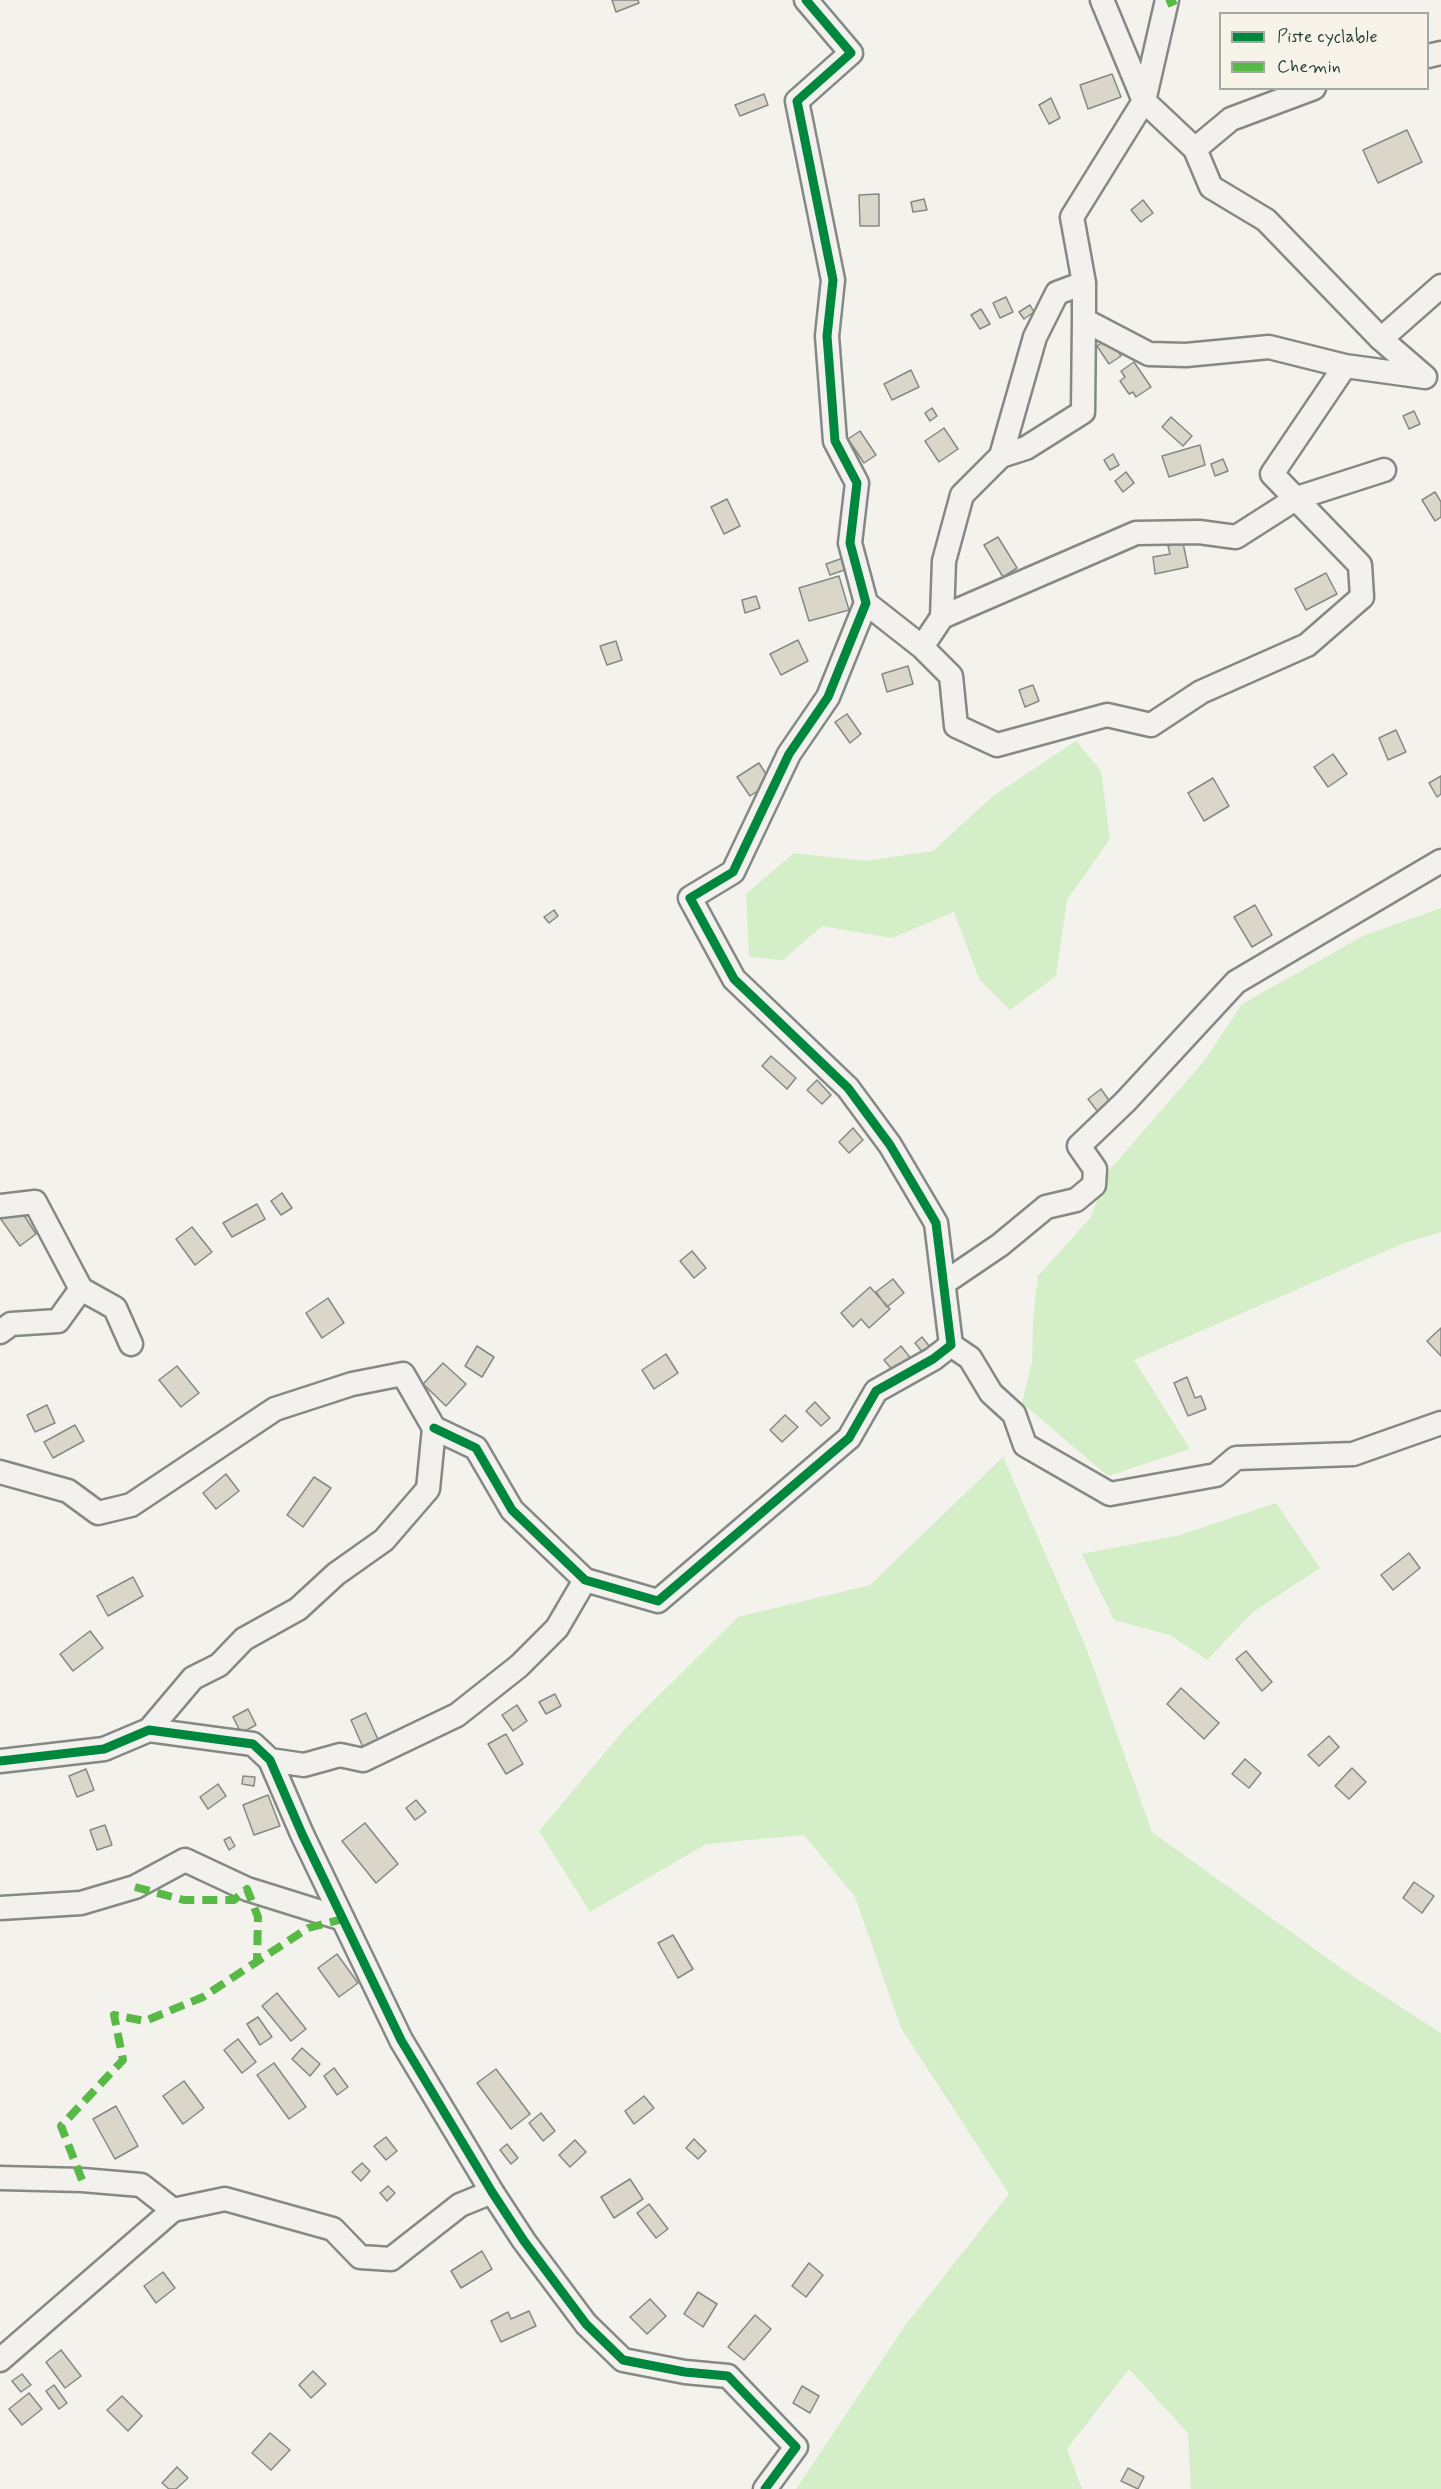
<!DOCTYPE html>
<style>
body{margin:0}
#map{position:relative;width:1441px;height:2489px;overflow:hidden;background:#f4f2ec;font-family:Mynerve,sans-serif}
canvas{display:block}
.legend{position:absolute;left:1219px;top:12px;width:210px;height:78px;box-sizing:border-box;background:#f7f3e8;border:2px solid #a1aaa0;margin:0;padding:8px 10px;list-style:none;font-size:18px;color:#1f3d34}
.legend li{display:flex;align-items:center;gap:12px;height:30px}
.legend b{width:30px;border:2px solid #a1aaa0}
</style>
<div id="map">
<canvas width="1441" height="2489"></canvas>
<ul class="legend">
<li><b style="height:8px;background:#00873e"></b>Piste cyclable</li>
<li><b style="height:8px;background:#58b947"></b>Chemin</li>
</ul>
</div>
<script>
const context = document.querySelector('canvas').getContext('2d');
context.lineJoin = 'round';
function fillPath(path, color) {
  context.fillStyle = color;
  context.fill(path, 'evenodd');
}
function toPath(rows) {
  const path = new Path2D();
  for (const r of rows) {
    path.moveTo(r[0], r[1]);
    for (let i = 2; i < r.length; i += 2) path.lineTo(r[i], r[i + 1]);
  }
  return path;
}
function trace(path, color, width, dash) {
  context.strokeStyle = color;
  context.lineWidth = width;
  context.lineCap = dash ? 'butt' : 'round';
  context.setLineDash(dash || []);
  context.stroke(path);
}
const green = toPath([
 [1076,741,1101,771,1110,839,1067,900,1056,976,1010,1010,979,979,954,912,892,938,822,926,783,960,749,957,746,894,794,853,865,861,933,851,992,797],
 [1441,908,1441,1232,1404,1243,1134,1360,1190,1449,1108,1476,1022,1403,1032,1362,1033,1319,1038,1276,1091,1217,1107,1173,1205,1060,1242,1004,1363,936],
 [1003,1457,1086,1647,1152,1832,1348,1973,1441,2033,1441,2489,1191,2489,1188,2433,1129,2369,1067,2449,1082,2489,796,2489,904,2327,1009,2194,901,2028,855,1897,804,1835,706,1844,590,1912,539,1831,623,1731,738,1617,870,1585],
 [1276,1503,1320,1568,1253,1612,1207,1660,1170,1635,1114,1620,1082,1554,1180,1535]
]);
const building = toPath([
 [612,0,638,0,639,3,616,12,612,0],
 [1112,74,1121,97,1088,109,1080,85,1112,74],
 [764,94,768,105,740,116,735,105,764,94],
 [1051,98,1060,118,1049,124,1039,105,1051,98],
 [1407,130,1422,162,1378,183,1363,150,1407,130],
 [879,194,879,226,860,226,859,195,879,194],
 [924,199,927,210,913,212,911,202,924,199],
 [1143,200,1153,213,1141,222,1131,210,1143,200],
 [1006,297,1013,312,1000,318,993,303,1006,297],
 [1030,305,1034,312,1024,319,1019,312,1030,305],
 [981,309,990,324,980,329,971,315,981,309],
 [1109,338,1121,356,1109,364,1097,346,1109,338],
 [1134,362,1151,387,1136,397,1133,392,1129,394,1120,381,1125,377,1121,371,1134,362],
 [911,370,919,387,892,400,884,384,911,370],
 [932,408,937,416,930,421,925,413,932,408],
 [1414,411,1420,424,1409,429,1403,416,1414,411],
 [1171,417,1192,436,1183,446,1162,427,1171,417],
 [944,428,958,449,939,462,925,441,944,428],
 [860,431,876,455,864,463,848,439,860,431],
 [1200,445,1205,465,1169,477,1162,456,1200,445],
 [1113,454,1119,465,1110,470,1104,460,1113,454],
 [1223,459,1228,471,1215,476,1211,464,1223,459],
 [1126,472,1134,483,1123,492,1115,481,1126,472],
 [1435,492,1441,502,1441,517,1435,521,1422,500,1435,492],
 [727,499,740,526,724,534,711,507,727,499],
 [998,537,1017,568,1003,577,984,545,998,537],
 [1183,543,1188,567,1155,574,1153,557,1170,554,1168,546,1183,543],
 [843,558,847,569,830,575,826,564,843,558],
 [1326,573,1337,594,1306,610,1295,589,1326,573],
 [839,576,849,610,809,621,799,588,839,576],
 [756,596,760,608,745,613,742,600,756,596],
 [798,640,808,661,781,675,770,654,798,640],
 [616,641,622,660,607,665,600,646,616,641],
 [908,666,913,684,887,692,882,674,908,666],
 [1033,685,1039,701,1025,707,1019,690,1033,685],
 [847,714,861,734,850,743,835,722,847,714],
 [1396,730,1406,752,1388,760,1379,738,1396,730],
 [1333,754,1347,774,1328,787,1314,767,1333,754],
 [759,763,771,782,750,796,737,777,759,763],
 [1441,776,1441,794,1437,797,1429,783,1441,776],
 [1213,778,1229,806,1204,821,1188,793,1213,778],
 [1255,905,1272,935,1252,947,1234,917,1255,905],
 [554,910,558,916,549,923,544,917,554,910],
 [771,1056,796,1078,787,1089,762,1066,771,1056],
 [817,1080,831,1095,822,1104,807,1090,817,1080],
 [1101,1089,1111,1103,1098,1112,1088,1099,1101,1089],
 [853,1128,863,1140,849,1153,839,1142,853,1128],
 [282,1193,292,1208,281,1215,271,1201,282,1193],
 [257,1204,265,1219,232,1237,223,1223,257,1204],
 [18,1206,36,1234,20,1246,0,1218,18,1206],
 [192,1227,212,1252,195,1265,176,1239,192,1227],
 [692,1251,706,1268,694,1278,680,1261,692,1251],
 [893,1279,904,1293,887,1307,876,1292,893,1279],
 [870,1287,890,1309,869,1328,861,1319,853,1327,841,1313,870,1287],
 [328,1298,344,1323,322,1338,306,1313,328,1298],
 [1441,1328,1441,1356,1427,1341,1441,1328],
 [922,1337,930,1347,923,1353,915,1343,922,1337],
 [477,1346,494,1357,482,1377,465,1366,477,1346],
 [901,1346,912,1360,895,1373,884,1360,901,1346],
 [666,1354,678,1373,654,1389,642,1370,666,1354],
 [443,1363,466,1384,446,1406,423,1384,443,1363],
 [177,1366,199,1393,181,1407,159,1380,177,1366],
 [1187,1377,1195,1398,1201,1396,1206,1409,1188,1416,1174,1383,1187,1377],
 [815,1402,830,1418,821,1426,806,1411,815,1402],
 [47,1405,55,1423,35,1432,27,1415,47,1405],
 [785,1415,798,1427,782,1442,770,1430,785,1415],
 [75,1425,84,1441,53,1458,44,1442,75,1425],
 [226,1474,239,1491,216,1509,203,1493,226,1474],
 [314,1477,331,1488,303,1527,287,1515,314,1477],
 [1409,1553,1420,1568,1393,1590,1381,1575,1409,1553],
 [133,1577,143,1596,108,1616,97,1596,133,1577],
 [90,1631,103,1648,73,1671,60,1654,90,1631],
 [1246,1651,1272,1682,1262,1691,1236,1659,1246,1651],
 [1181,1688,1219,1723,1204,1739,1167,1704,1181,1688],
 [555,1694,561,1706,546,1714,539,1702,555,1694],
 [517,1705,527,1721,513,1731,502,1715,517,1705],
 [248,1709,256,1725,241,1733,233,1717,248,1709],
 [366,1713,381,1746,365,1752,351,1720,366,1713],
 [506,1734,523,1764,506,1774,488,1744,506,1734],
 [1329,1736,1339,1747,1319,1766,1308,1755,1329,1736],
 [1245,1759,1261,1773,1249,1788,1232,1774,1245,1759],
 [1352,1768,1366,1782,1349,1799,1335,1786,1352,1768],
 [86,1769,94,1790,77,1797,69,1776,86,1769],
 [243,1776,255,1777,254,1786,242,1784,243,1776],
 [218,1784,226,1796,208,1809,200,1797,218,1784],
 [268,1795,280,1826,254,1835,243,1805,268,1795],
 [416,1800,426,1812,415,1820,406,1808,416,1800],
 [365,1823,398,1864,376,1883,342,1841,365,1823],
 [105,1825,112,1845,97,1850,90,1830,105,1825],
 [230,1837,235,1846,229,1850,224,1840,230,1837],
 [1414,1882,1434,1896,1422,1913,1403,1898,1414,1882],
 [673,1935,693,1969,678,1978,658,1943,673,1935],
 [337,1954,358,1983,339,1997,318,1968,337,1954],
 [277,1993,306,2029,291,2041,262,2006,277,1993],
 [258,2017,272,2037,260,2045,247,2024,258,2017],
 [238,2039,256,2062,242,2073,224,2050,238,2039],
 [302,2048,320,2064,310,2076,292,2059,302,2048],
 [274,2063,306,2107,289,2119,257,2075,274,2063],
 [334,2068,348,2087,337,2095,324,2076,334,2068],
 [496,2069,530,2114,511,2129,477,2083,496,2069],
 [184,2081,204,2108,183,2124,163,2096,184,2081],
 [644,2096,654,2108,634,2124,625,2111,644,2096],
 [116,2106,138,2146,115,2159,93,2119,116,2106],
 [541,2113,555,2131,543,2141,529,2123,541,2113],
 [386,2137,397,2151,386,2160,374,2146,386,2137],
 [694,2139,706,2151,698,2159,686,2148,694,2139],
 [575,2140,586,2152,570,2167,559,2155,575,2140],
 [507,2144,518,2158,511,2164,500,2150,507,2144],
 [362,2163,370,2171,361,2181,352,2172,362,2163],
 [630,2179,643,2199,614,2218,601,2197,630,2179],
 [388,2186,395,2193,387,2201,380,2193,388,2186],
 [649,2204,668,2229,656,2238,637,2213,649,2204],
 [482,2251,492,2269,461,2288,451,2271,482,2251],
 [809,2263,823,2275,806,2297,792,2286,809,2263],
 [163,2272,175,2288,156,2303,144,2286,163,2272],
 [698,2292,717,2304,703,2327,684,2314,698,2292],
 [650,2299,666,2316,647,2334,630,2317,650,2299],
 [529,2311,536,2326,501,2342,491,2321,508,2312,511,2319,529,2311],
 [755,2315,771,2329,744,2360,728,2347,755,2315],
 [61,2350,81,2376,65,2388,46,2362,61,2350],
 [313,2371,326,2384,311,2398,299,2385,313,2371],
 [22,2374,31,2385,21,2392,12,2381,22,2374],
 [54,2385,67,2403,59,2409,46,2391,54,2385],
 [802,2386,819,2396,810,2413,793,2403,802,2386],
 [29,2393,42,2409,22,2425,9,2409,29,2393],
 [122,2396,142,2416,128,2431,107,2410,122,2396],
 [270,2433,290,2450,271,2470,252,2453,270,2433],
 [177,2467,188,2478,176,2489,169,2489,162,2483,177,2467],
 [1128,2468,1144,2477,1138,2489,1121,2481,1128,2468]
]);
const minor = toPath([
 [1428,56,1441,53],
 [1195,149,1231,119,1314,88],
 [1084,283,1084,320,1149,354,1186,355,1269,347,1345,366,1425,377,1381,339,1266,220,1211,187,1195,149,1144,101,1102,0],
 [1381,339,1441,286],
 [1001,456,1026,448,1083,412,1084,320],
 [866,603,922,647,942,617,944,561,962,495,1001,456,1035,337,1057,293,1084,283,1072,217,1144,101,1167,0],
 [942,617,1136,533,1199,532,1236,537,1297,498,1384,470],
 [922,647,951,676,956,726,997,745,1107,715,1151,725,1201,692,1307,645,1362,597,1360,565,1272,474,1345,366],
 [0,1206,35,1202,81,1289,115,1308,131,1344],
 [944,1283,1000,1245,1046,1207,1076,1200,1094,1185,1095,1169,1079,1146,1125,1102,1236,982,1441,861],
 [0,1332,11,1324,58,1321,81,1289],
 [951,1345,970,1358,991,1393,1014,1414,1025,1445,1110,1494,1216,1475,1236,1458,1353,1454,1441,1423],
 [434,1428,476,1448,512,1510,585,1580,658,1601,849,1438,876,1391,933,1359,951,1345,936,1223,890,1145,848,1088,734,979,690,898,733,872,789,754,828,697,866,603,850,543,857,483,835,441,827,336,833,280,797,101,851,53,806,0],
 [0,1472,68,1491,98,1513,131,1505,275,1409,352,1384,403,1374,434,1428,428,1489,384,1540,336,1574,298,1609,244,1639,219,1665,193,1678,149,1730],
 [270,1760,304,1765,340,1755,363,1760,457,1715,519,1666,557,1628,585,1580],
 [0,1761,104,1749,149,1730,253,1744,270,1760,302,1834,401,2040,492,2192,524,2241,586,2324,623,2360,685,2372,728,2376,796,2447,765,2489],
 [0,1908,81,1903,135,1887,185,1860,247,1889,343,1919],
 [0,2178,82,2180,141,2185,173,2210],
 [0,2360,173,2210,225,2199,333,2229,360,2257,391,2259,460,2205,492,2192]
]);
const quiet = toPath([
 [1167,4,1176,0],
 [135,1887,184,1900,234,1900,247,1889,258,1917,257,1960],
 [82,2180,61,2126,123,2060,114,2015,145,2021,203,1997,308,1928,343,1919]
]);
const cycleway = toPath([
 [434,1428,476,1448,512,1510,585,1580,658,1601,849,1438,876,1391,933,1359,951,1345,936,1223,890,1145,848,1088,734,979,690,898,733,872,789,754,828,697,866,603,850,543,857,483,835,441,827,336,833,280,797,101,851,53,806,0],
 [0,1761,104,1749,149,1730,253,1744,270,1760,302,1834,401,2040,492,2192,524,2241,586,2324,623,2360,685,2372,728,2376,796,2447,765,2489]
]);
fillPath(green, '#d4eec8');
fillPath(building, '#dbd6ca');
trace(building, '#848985', 1.5);
trace(minor, '#848985', 27);
trace(minor, '#f2f1ed', 22);
trace(quiet, '#58b947', 8, [15, 8]);
trace(cycleway, '#00873e', 9);
</script>
